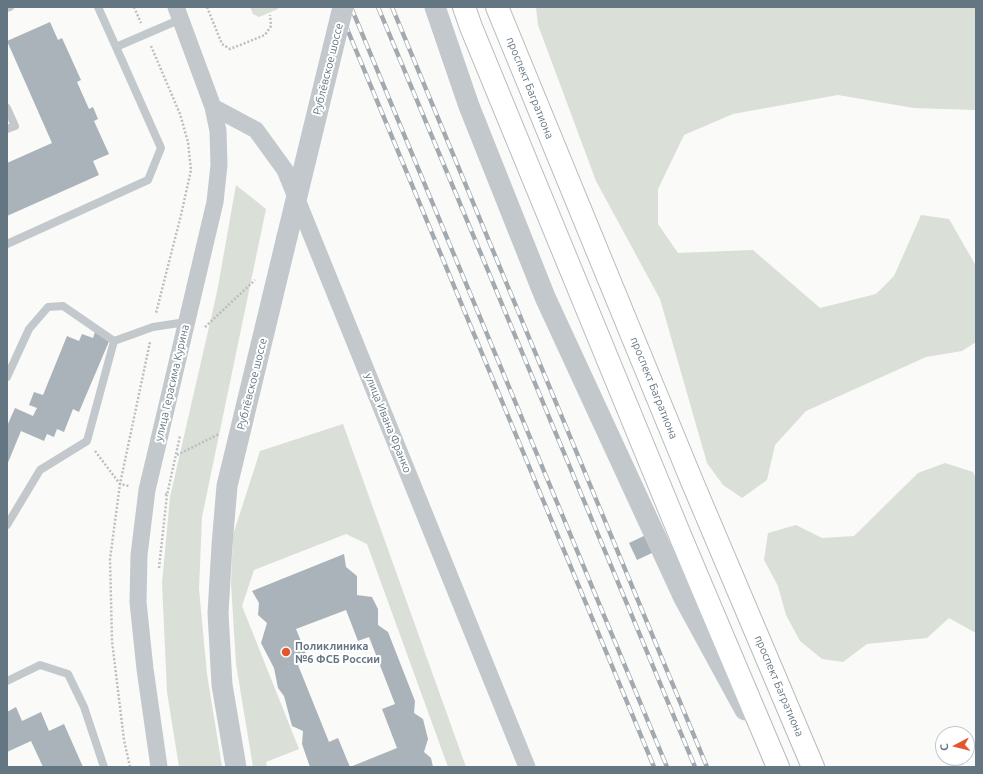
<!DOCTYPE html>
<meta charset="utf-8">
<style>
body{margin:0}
#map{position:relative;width:983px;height:774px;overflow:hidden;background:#fafaf8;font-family:Ubuntu,sans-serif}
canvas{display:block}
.frame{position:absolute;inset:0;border:8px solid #657683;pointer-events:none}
.north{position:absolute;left:935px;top:726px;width:40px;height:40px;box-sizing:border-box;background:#fff;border:1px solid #c1c8cd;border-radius:50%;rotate:263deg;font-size:11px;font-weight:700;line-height:16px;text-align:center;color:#657683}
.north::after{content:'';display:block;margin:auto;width:14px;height:18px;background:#e4572e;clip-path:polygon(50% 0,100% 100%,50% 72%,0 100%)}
</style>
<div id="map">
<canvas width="983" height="774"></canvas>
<div class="frame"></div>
<div class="north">С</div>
</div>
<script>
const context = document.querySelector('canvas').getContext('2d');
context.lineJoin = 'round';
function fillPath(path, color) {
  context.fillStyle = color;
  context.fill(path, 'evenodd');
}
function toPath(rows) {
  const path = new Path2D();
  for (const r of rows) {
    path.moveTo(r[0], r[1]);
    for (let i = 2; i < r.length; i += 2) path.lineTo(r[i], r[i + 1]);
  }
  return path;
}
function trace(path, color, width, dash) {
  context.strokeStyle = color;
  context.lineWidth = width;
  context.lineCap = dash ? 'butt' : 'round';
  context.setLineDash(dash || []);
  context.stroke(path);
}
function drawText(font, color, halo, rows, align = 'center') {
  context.font = font + ' Ubuntu,sans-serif';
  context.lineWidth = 4;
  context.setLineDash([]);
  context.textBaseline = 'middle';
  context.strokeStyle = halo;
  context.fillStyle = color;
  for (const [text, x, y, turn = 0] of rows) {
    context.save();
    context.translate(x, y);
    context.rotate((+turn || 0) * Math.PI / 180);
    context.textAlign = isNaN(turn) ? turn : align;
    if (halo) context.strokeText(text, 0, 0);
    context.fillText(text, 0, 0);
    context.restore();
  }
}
const green = toPath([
 [250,7,279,7,278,9,259,17,253,14],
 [536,7,976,7,976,110,914,108,838,95,733,114,684,135,658,189,658,224,678,253,753,250,820,308,876,294,894,276,921,215,949,219,976,266,976,342,962,351,926,357,806,411,775,445,767,480,742,498,723,485,707,463,660,299,596,181,538,25],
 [236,185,266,209,202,517,199,589,207,674,222,767,179,767,167,692,162,583,170,497,217,292],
 [343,424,466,767,448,767,367,544,346,534,254,570,242,606,299,749,266,762,267,767,253,767,236,664,231,583,233,535,260,451],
 [945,463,973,472,976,479,976,631,974,632,949,618,927,638,867,644,843,662,822,659,800,641,786,615,778,586,764,560,768,533,796,525,822,538,854,536,918,473]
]);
const building = toPath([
 [50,22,58,40,62,38,81,80,77,82,89,109,93,107,98,119,94,121,109,154,93,161,99,175,7,216,7,163,52,143,7,41],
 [95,332,110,339,79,412,73,409,64,432,57,429,54,437,47,434,44,441,21,431,7,465,7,426,15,408,33,416,37,408,29,405,34,392,43,395,67,336,79,341,82,334,93,338],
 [646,535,654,552,637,560,629,543],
 [344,554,346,567,357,576,357,595,372,597,378,609,378,625,388,632,415,701,414,713,423,719,428,739,424,752,431,758,433,767,310,767,302,744,303,731,292,726,284,696,278,688,274,668,261,643,267,623,258,615,259,603,252,591],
 [346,610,358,641,369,637,395,704,382,709,397,748,350,767,338,738,329,742,298,665,309,661,296,629],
 [16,707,22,721,41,712,49,731,64,724,83,767,43,767,31,741,7,752,7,712]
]);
const path = toPath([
 [134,7,141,23],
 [207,7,222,44,230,49,265,35,271,26,270,15],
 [151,46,180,114,188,142,191,170,181,215,156,313],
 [205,327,255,280],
 [95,451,120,484,129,486],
 [177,455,219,434],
 [165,494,167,495,180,436],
 [159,568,167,495],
 [130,767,124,740,112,641,110,559,120,484,150,342]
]);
const service = toPath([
 [98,7,116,47],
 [7,8,10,7],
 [7,108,15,126,7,129],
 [7,244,148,180,161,148,116,47,181,19],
 [114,341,153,327,186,322],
 [7,377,29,329,48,307,63,306,114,341,87,441,40,470,7,525],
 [7,681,40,665,68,674,84,707,104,767]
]);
const minor = toPath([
 [213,107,256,130,285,170,527,767],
 [159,767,145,669,138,602,139,555,147,490,215,202,219,165,218,131,213,107,176,7]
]);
const tertiary = toPath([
 [435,7,469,106,545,297,684,598,745,710],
 [236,767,222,685,218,613,222,545,227,486,287,237]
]);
const primary = toPath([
 [464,7,471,27,682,540,778,767],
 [497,7,691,479,813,767]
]);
const rail = toPath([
 [338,7,654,767],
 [351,7,667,767],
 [378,7,695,767],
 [392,7,707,767]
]);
const tertiaryBridge = toPath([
 [287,237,343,7]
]);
const markers = [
 [286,652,5,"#e4572e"]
];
const streetNames = [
 ["Рублёвское шоссе",328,69,-76],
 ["проспект Багратиона",530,88,68],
 ["улица Герасима Курина",172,383,-77],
 ["Рублёвское шоссе",252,384,-76],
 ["проспект Багратиона",654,388,68],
 ["улица Ивана Франко",388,423,68],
 ["проспект Багратиона",779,686,67]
];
const poiNames = [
 ["Поликлиника",295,646],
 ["№6 ФСБ России",295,659]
];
fillPath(green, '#dadfd7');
fillPath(building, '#aab3b9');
trace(primary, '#b5babe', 24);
trace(path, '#bbbfc2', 2.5, [2, 2]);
trace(service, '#c3c8cc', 8);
trace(minor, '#c3c8cc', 17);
trace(tertiary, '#c3c8cc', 21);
trace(primary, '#fff', 22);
trace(rail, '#a2aab0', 4.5);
trace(rail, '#fff', 3, [9]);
trace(tertiaryBridge, '#c3c8cc', 21);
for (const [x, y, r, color] of markers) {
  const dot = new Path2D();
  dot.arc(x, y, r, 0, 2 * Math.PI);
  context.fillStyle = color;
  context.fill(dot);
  trace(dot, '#fff', 1.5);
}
drawText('11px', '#657683', '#fff', streetNames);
drawText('bold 11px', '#657683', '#fff', poiNames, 'left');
</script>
